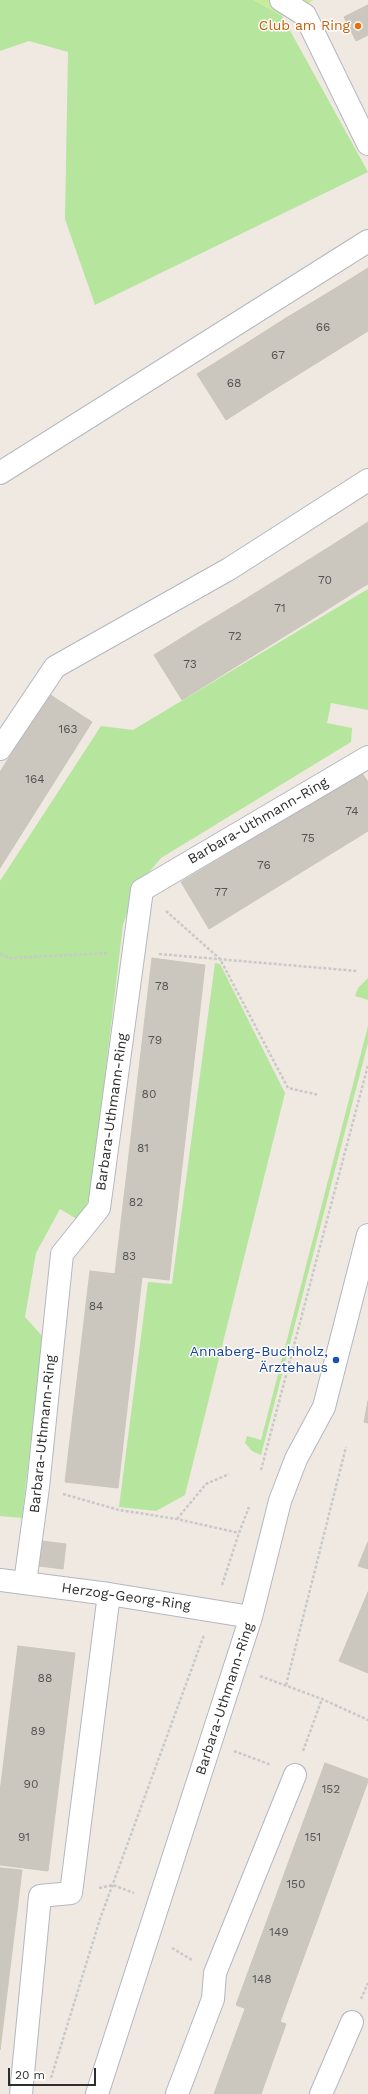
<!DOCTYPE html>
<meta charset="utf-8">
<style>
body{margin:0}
#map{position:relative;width:368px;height:2094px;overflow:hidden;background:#efe9e1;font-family:"Work Sans",sans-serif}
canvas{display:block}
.scale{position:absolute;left:8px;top:2068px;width:88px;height:18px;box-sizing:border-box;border:2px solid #2e2e2e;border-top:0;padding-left:5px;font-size:12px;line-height:14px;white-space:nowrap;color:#2e2e2e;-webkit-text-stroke:3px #fff;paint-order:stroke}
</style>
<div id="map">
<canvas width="368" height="2094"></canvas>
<div class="scale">20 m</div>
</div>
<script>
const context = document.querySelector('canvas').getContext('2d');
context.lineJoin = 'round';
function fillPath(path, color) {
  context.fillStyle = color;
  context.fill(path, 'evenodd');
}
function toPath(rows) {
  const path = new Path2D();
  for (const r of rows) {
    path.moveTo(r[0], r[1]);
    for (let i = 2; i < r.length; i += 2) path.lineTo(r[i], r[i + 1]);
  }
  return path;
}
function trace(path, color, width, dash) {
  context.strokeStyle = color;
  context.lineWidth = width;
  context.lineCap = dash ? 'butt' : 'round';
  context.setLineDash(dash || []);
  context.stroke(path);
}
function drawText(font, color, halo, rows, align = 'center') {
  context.font = font + ' "Work Sans",sans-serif';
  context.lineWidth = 3;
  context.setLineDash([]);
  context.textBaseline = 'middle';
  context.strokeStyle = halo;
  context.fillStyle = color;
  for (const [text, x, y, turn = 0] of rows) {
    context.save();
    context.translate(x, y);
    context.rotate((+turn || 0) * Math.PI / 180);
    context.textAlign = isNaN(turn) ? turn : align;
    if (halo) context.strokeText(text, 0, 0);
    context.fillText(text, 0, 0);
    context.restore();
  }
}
const green = toPath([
 [0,0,254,0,282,16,368,172,95,305,65,219,68,52,29,41,0,51],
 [368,589,368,710,331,703,327,723,352,728,351,742,161,858,139,884,130,904,123,925,91,1193,80,1221,60,1209,36,1253,25,1317,43,1337,22,1518,0,1516,0,881,101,726,133,730],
 [215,963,220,964,285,1093,185,1495,156,1511,119,1507,148,1282,172,1284],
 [368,978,368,1000,355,996,358,988],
 [368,1026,368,1043,261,1455,252,1451,245,1443,247,1436,261,1440]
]);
const pitch = toPath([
 [254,0,314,0,282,16]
]);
const building = toPath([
 [368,5,368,35,356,41,344,17,368,5],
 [368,268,368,331,360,336,331,291,368,268],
 [331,291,360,336,315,364,286,318,331,291],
 [286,318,315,364,270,392,242,346,286,318],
 [242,346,270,392,226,420,197,374,242,346],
 [368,522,368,584,361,588,334,544,368,522],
 [334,544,361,588,317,616,289,572,334,544],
 [289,572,317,616,272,644,244,600,289,572],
 [244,600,272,644,227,672,199,627,244,600],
 [199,627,227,672,182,700,154,655,199,627],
 [49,694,92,722,0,868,0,772,49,694],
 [362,773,368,782,368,831,209,929,181,882,362,773],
 [152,958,205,965,169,1280,115,1274,152,958],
 [90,1271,142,1277,118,1488,65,1482,90,1271],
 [368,1401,368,1423,364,1422,368,1401],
 [42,1541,66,1544,63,1569,39,1566,42,1541],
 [368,1542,368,1569,358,1566,368,1542],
 [368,1592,368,1673,339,1661,368,1592],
 [18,1646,75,1653,48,1871,0,1865,0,1792,18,1646],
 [325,1763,368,1779,368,1781,280,2022,236,2005,325,1763],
 [0,1868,22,1870,0,2050,0,1868],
 [245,2009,286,2024,261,2094,214,2094,245,2009]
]);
const path = toPath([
 [166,911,220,959,288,1088,319,1095],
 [0,954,9,958,107,953],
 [159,954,357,971],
 [261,1470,368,1065],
 [63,1494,119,1510,177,1519,239,1533],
 [177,1519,206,1484,229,1474],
 [222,1585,239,1533,249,1507],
 [260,1676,322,1699,368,1720],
 [286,1685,346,1447],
 [234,1751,271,1765],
 [303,1751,322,1699],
 [99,1888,113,1885,134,1893],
 [172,1948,192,1960],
 [361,1999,368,1983],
 [51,2078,100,1919,204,1635]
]);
const minor = toPath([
 [281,0,305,15,368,144],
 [0,473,368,241],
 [0,749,55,667,229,569,368,480],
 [0,1580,109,1594,251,1617],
 [25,1583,38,1487,62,1254,99,1208,142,890,368,757],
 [21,2094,40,1896,71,1893,109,1594],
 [97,2094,251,1617,280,1501,296,1459,324,1407,368,1235],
 [177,2094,213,1999,215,1973,295,1775],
 [321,2094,352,2022]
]);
const markers = [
 [358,26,4,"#e8710a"],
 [336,1360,4,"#1a4fb4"]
];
const numberNames = [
 ["66",323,327],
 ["67",278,355],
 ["68",234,383],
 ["70",325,580],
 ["71",280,608],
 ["72",235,636],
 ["73",190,664],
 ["163",68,729],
 ["164",35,779],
 ["74",352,811],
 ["75",308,838],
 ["76",264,865],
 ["77",221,892],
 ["78",162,986],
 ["79",155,1040],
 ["80",149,1094],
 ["81",143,1148],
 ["82",136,1202],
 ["83",129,1256],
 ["84",96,1306],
 ["88",45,1678],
 ["89",38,1731],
 ["90",31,1784],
 ["152",331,1789],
 ["91",24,1837],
 ["151",313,1837],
 ["150",296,1884],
 ["149",279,1932],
 ["148",262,1979]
];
const foodNames = [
 ["Club am Ring",350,26]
];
const streetNames = [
 ["Barbara-Uthmann-Ring",258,821,-30],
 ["Barbara-Uthmann-Ring",112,1112,-82],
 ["Barbara-Uthmann-Ring",43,1434,-84],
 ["Herzog-Georg-Ring",126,1597,8],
 ["Barbara-Uthmann-Ring",225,1699,-72]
];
const transitNames = [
 ["Annaberg-Buchholz,",328,1352],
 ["Ärztehaus",328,1368]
];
fillPath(green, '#b6e59e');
fillPath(pitch, '#c9ec9a');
fillPath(building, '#cbc7bf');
trace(building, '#cbc5ba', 1);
trace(minor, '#b4b7c1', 24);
trace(path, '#c9c9c9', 2.5, [3, 2]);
trace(minor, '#fff', 22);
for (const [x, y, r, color] of markers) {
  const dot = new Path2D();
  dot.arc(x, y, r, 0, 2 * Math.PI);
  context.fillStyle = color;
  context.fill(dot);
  trace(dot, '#fff', 1.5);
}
drawText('12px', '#555452', null, numberNames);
drawText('14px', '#c56008', '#fff', foodNames, 'right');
drawText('14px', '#2e2e2e', '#fff', streetNames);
drawText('14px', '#164399', '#fff', transitNames, 'right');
</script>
